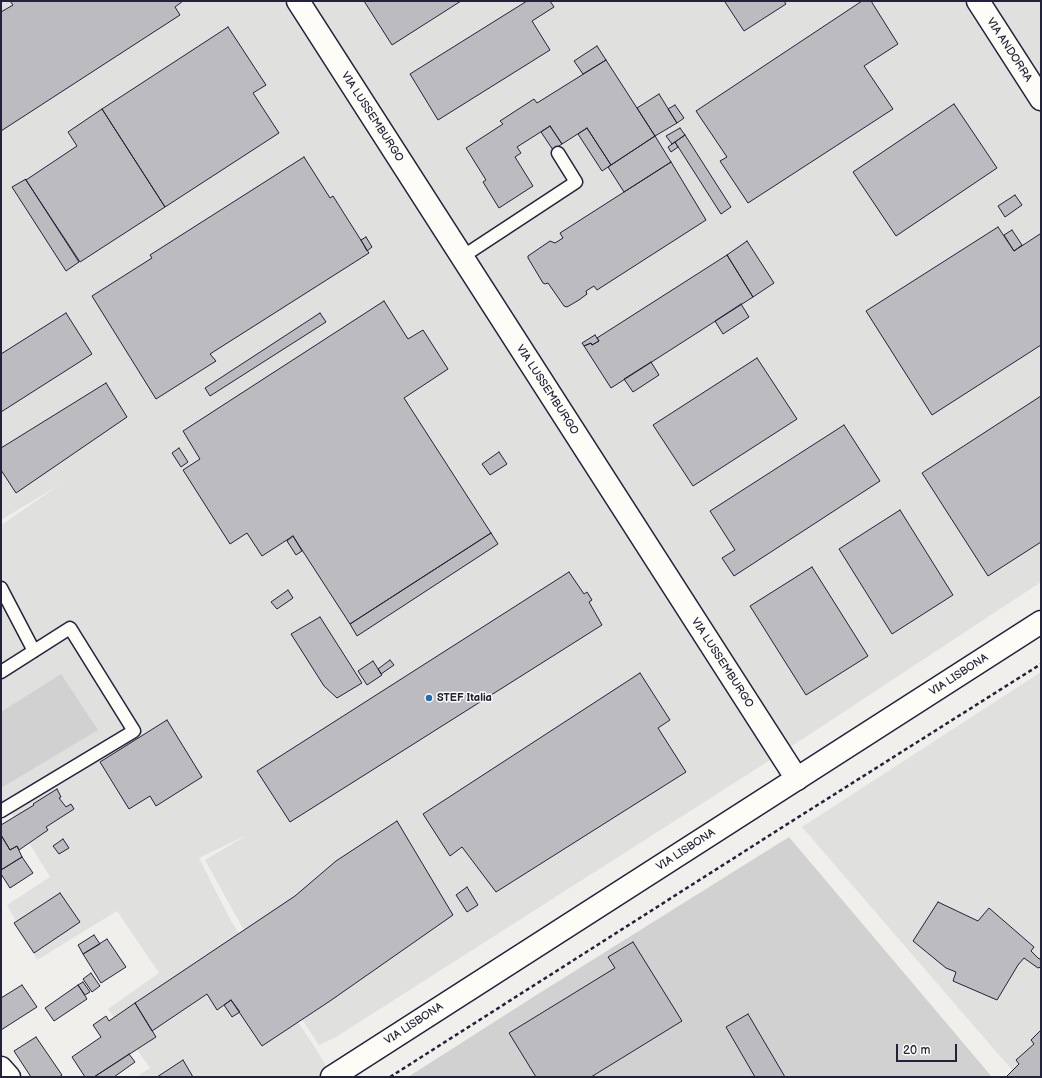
<!DOCTYPE html>
<style>
body{margin:0}
#map{position:relative;width:1042px;height:1078px;overflow:hidden;background:#f0efec;font-family:"Balsamiq Sans",sans-serif}
canvas{display:block}
.frame{position:absolute;inset:0;border:2px solid #22223b;pointer-events:none}
.scale{position:absolute;left:896px;top:1044px;width:61px;height:18px;box-sizing:border-box;border:2px solid #22223b;border-top:0;padding-left:5px;font-size:12px;line-height:14px;white-space:nowrap;color:#22223b;-webkit-text-stroke:3px #fdfcf7;paint-order:stroke}
</style>
<div id="map">
<canvas width="1042" height="1078"></canvas>
<div class="frame"></div>
<div class="scale">20 m</div>
</div>
<script>
const context = document.querySelector('canvas').getContext('2d');
context.lineJoin = 'round';
function fillPath(path, color) {
  context.fillStyle = color;
  context.fill(path, 'evenodd');
}
function toPath(rows) {
  const path = new Path2D();
  for (const r of rows) {
    path.moveTo(r[0], r[1]);
    for (let i = 2; i < r.length; i += 2) path.lineTo(r[i], r[i + 1]);
  }
  return path;
}
function trace(path, color, width, dash) {
  context.strokeStyle = color;
  context.lineWidth = width;
  context.lineCap = dash ? 'butt' : 'round';
  context.setLineDash(dash || []);
  context.stroke(path);
}
function drawText(font, color, halo, rows, align = 'center') {
  context.font = font + ' "Balsamiq Sans",sans-serif';
  context.lineWidth = 3;
  context.setLineDash([]);
  context.textBaseline = 'middle';
  context.strokeStyle = halo;
  context.fillStyle = color;
  for (const [text, x, y, turn = 0] of rows) {
    context.save();
    context.translate(x, y);
    context.rotate((+turn || 0) * Math.PI / 180);
    context.textAlign = isNaN(turn) ? turn : align;
    if (halo) context.strokeText(text, 0, 0);
    context.fillText(text, 0, 0);
    context.restore();
  }
}
const built = toPath([
 [1,1,1041,1,1041,582,789,748,336,1037,319,1045,257,952,241,925,205,860,247,835,199,858,231,921,316,1049,329,1071,319,1077,136,1077,150,1068,108,1009,159,973,117,911,37,960,7,905,50,877,6,805,1,808,1,525,61,484,1,520],
 [1041,672,1041,1077,1018,1077,802,827]
]);
const green = toPath([
 [61,674,98,730,1,788,1,712],
 [789,837,992,1077,408,1077,538,994]
]);
const building = toPath([
 [10,1,183,1,175,7,180,15,1,131,1,12,13,5,10,1],
 [364,1,461,1,392,45,364,1],
 [527,1,550,1,554,7,532,21,550,50,438,120,410,74,527,1],
 [728,1,784,1,786,4,744,31,725,2,728,1],
 [862,1,871,1,898,44,864,66,893,109,748,203,720,161,727,157,696,111,862,1],
 [228,27,266,85,253,93,279,133,165,207,102,109,228,27],
 [597,46,606,60,583,74,574,61,597,46],
 [606,60,655,136,611,165,587,128,562,144,550,126,517,147,521,153,515,157,533,186,499,208,483,182,486,180,466,148,503,124,500,121,534,99,537,103,606,60],
 [659,94,677,123,655,136,637,108,659,94],
 [954,104,997,168,896,236,853,172,954,104],
 [675,105,684,118,677,123,668,109,675,105],
 [102,109,165,207,80,262,26,180,77,146,68,132,102,109],
 [550,126,562,144,553,150,541,132,550,126],
 [587,128,611,165,602,171,578,134,587,128],
 [680,128,685,135,672,144,666,136,680,128],
 [685,135,731,207,721,214,675,142,685,135],
 [655,136,671,162,624,192,608,167,655,136],
 [675,142,678,147,671,152,668,147,675,142],
 [304,157,330,198,333,196,369,253,210,354,216,361,156,399,92,296,152,258,150,255,304,157],
 [671,162,706,220,597,290,594,286,586,291,587,294,579,300,567,307,564,306,548,283,545,284,543,283,528,258,528,256,550,241,555,243,563,238,560,233,671,162],
 [26,180,79,262,66,271,12,187,26,179,26,180],
 [1015,195,1022,205,1005,217,998,206,1015,195],
 [998,227,1014,251,1040,234,1041,236,1041,345,932,415,866,311,998,227],
 [1012,230,1022,245,1014,251,1004,235,1012,230],
 [366,237,372,247,367,251,361,240,366,237],
 [747,241,774,283,753,297,727,255,747,241],
 [727,255,753,297,611,388,584,346,591,343,592,345,599,341,597,338,727,255],
 [384,301,408,339,423,330,448,369,404,398,491,533,350,624,293,536,262,556,247,533,230,544,183,470,200,459,183,431,384,301],
 [741,304,749,317,723,334,715,321,741,304],
 [66,313,92,354,1,412,1,354,66,313],
 [320,313,326,322,210,396,205,388,320,313],
 [595,335,599,341,592,345,591,343,584,346,582,343,595,335],
 [757,358,797,419,693,486,653,425,757,358],
 [651,362,659,375,633,392,624,379,651,362],
 [106,383,127,417,16,493,1,470,1,448,106,383],
 [1041,396,1041,542,988,576,922,473,1041,396],
 [844,425,880,481,734,576,722,558,735,550,710,511,844,425],
 [179,448,188,462,181,467,172,453,179,448],
 [499,452,507,464,490,475,482,464,499,452],
 [900,510,953,595,892,634,839,549,900,510],
 [491,533,498,544,357,636,350,624,491,533],
 [293,536,302,551,296,555,287,541,293,536],
 [812,567,868,656,806,695,750,606,812,567],
 [569,572,584,594,587,592,592,600,589,602,602,625,290,822,257,771,569,572],
 [288,590,293,598,277,609,271,602,288,590],
 [320,617,362,683,337,698,324,686,291,634,320,617],
 [390,660,394,665,381,674,378,669,390,660],
 [373,661,382,675,367,685,358,671,373,661],
 [640,673,670,720,658,728,686,772,496,892,462,847,450,856,423,814,640,673],
 [167,720,202,777,156,806,150,796,129,809,100,762,167,720],
 [57,789,61,797,59,798,66,807,71,804,74,809,46,827,48,830,19,850,17,846,10,850,1,835,1,825,34,805,33,804,57,789],
 [397,821,453,915,330,1001,262,1046,231,1000,217,1010,207,994,152,1031,135,1003,295,896,336,861,397,821],
 [1,835,10,850,17,846,22,857,1,870,1,835],
 [63,839,69,848,59,854,53,846,63,839],
 [22,857,33,873,10,888,1,874,1,870,22,857],
 [467,887,478,905,467,912,456,895,467,887],
 [60,893,80,922,34,953,14,923,60,893],
 [938,902,978,921,989,908,1034,947,1031,951,1039,959,1041,958,1041,967,1038,968,1024,958,1018,965,997,1000,953,981,956,972,946,968,913,941,938,902],
 [94,935,100,944,83,954,78,945,94,935],
 [107,939,126,967,101,983,83,954,107,939],
 [633,942,682,1021,591,1077,536,1077,509,1033,615,968,608,957,633,942],
 [91,973,100,986,92,992,83,979,91,973],
 [83,982,90,992,85,995,78,985,83,982],
 [22,985,37,1007,1,1030,1,998,22,985],
 [78,985,87,999,54,1021,45,1008,78,985],
 [231,1000,240,1012,232,1017,224,1005,231,1000],
 [135,1003,156,1037,94,1077,85,1077,72,1057,101,1037,93,1025,106,1016,109,1021,135,1003],
 [748,1014,785,1077,755,1077,726,1027,748,1014],
 [1041,1030,1041,1077,1006,1077,1019,1064,1016,1060,1034,1044,1031,1040,1041,1030],
 [36,1037,62,1075,59,1077,31,1077,14,1051,36,1037],
 [129,1054,135,1062,114,1077,94,1077,129,1054],
 [183,1060,193,1077,157,1077,183,1060]
]);
const path = toPath([
 [390,1077,789,823,1041,664]
]);
const service = toPath([
 [462,257,576,182,558,153],
 [1,588,34,651],
 [1,672,70,628,134,731,1,811]
]);
const minor = toPath([
 [298,1,797,779],
 [978,1,1041,99]
]);
const tertiary = toPath([
 [332,1077,1041,622]
]);
const secondary = toPath([
 [1,1068,9,1077]
]);
const markers = [
 [429,698,4,"#1f6fb2"]
];
const streetNames = [
 ["VIA ANDORRA",1009,50,57],
 ["VIA LUSSEMBURGO",372,117,57],
 ["VIA LUSSEMBURGO",547,390,57],
 ["VIA LUSSEMBURGO",722,663,57],
 ["VIA LISBONA",959,675,-33],
 ["VIA LISBONA",686,850,-33],
 ["VIA LISBONA",414,1024,-33]
];
const poiNames = [
 ["STEF Italia",437,698]
];
fillPath(built, '#e0e0df');
fillPath(green, '#d2d1d1');
fillPath(building, '#bcbcc0');
trace(building, '#22223b', 1);
trace(service, '#22223b', 15);
trace(minor, '#22223b', 25);
trace(tertiary, '#22223b', 25);
trace(secondary, '#22223b', 25);
trace(path, '#22223b', 2.5, [4, 3]);
trace(service, '#fdfcf7', 12);
trace(minor, '#fdfcf7', 22);
trace(tertiary, '#fdfcf7', 22);
trace(secondary, '#fdfcf7', 22);
for (const [x, y, r, color] of markers) {
  const dot = new Path2D();
  dot.arc(x, y, r, 0, 2 * Math.PI);
  context.fillStyle = color;
  context.fill(dot);
  trace(dot, '#fdfcf7', 1.5);
}
drawText('11px', '#22223b', '#fdfcf7', streetNames);
drawText('bold 11px', '#22223b', '#fdfcf7', poiNames, 'left');
</script>
